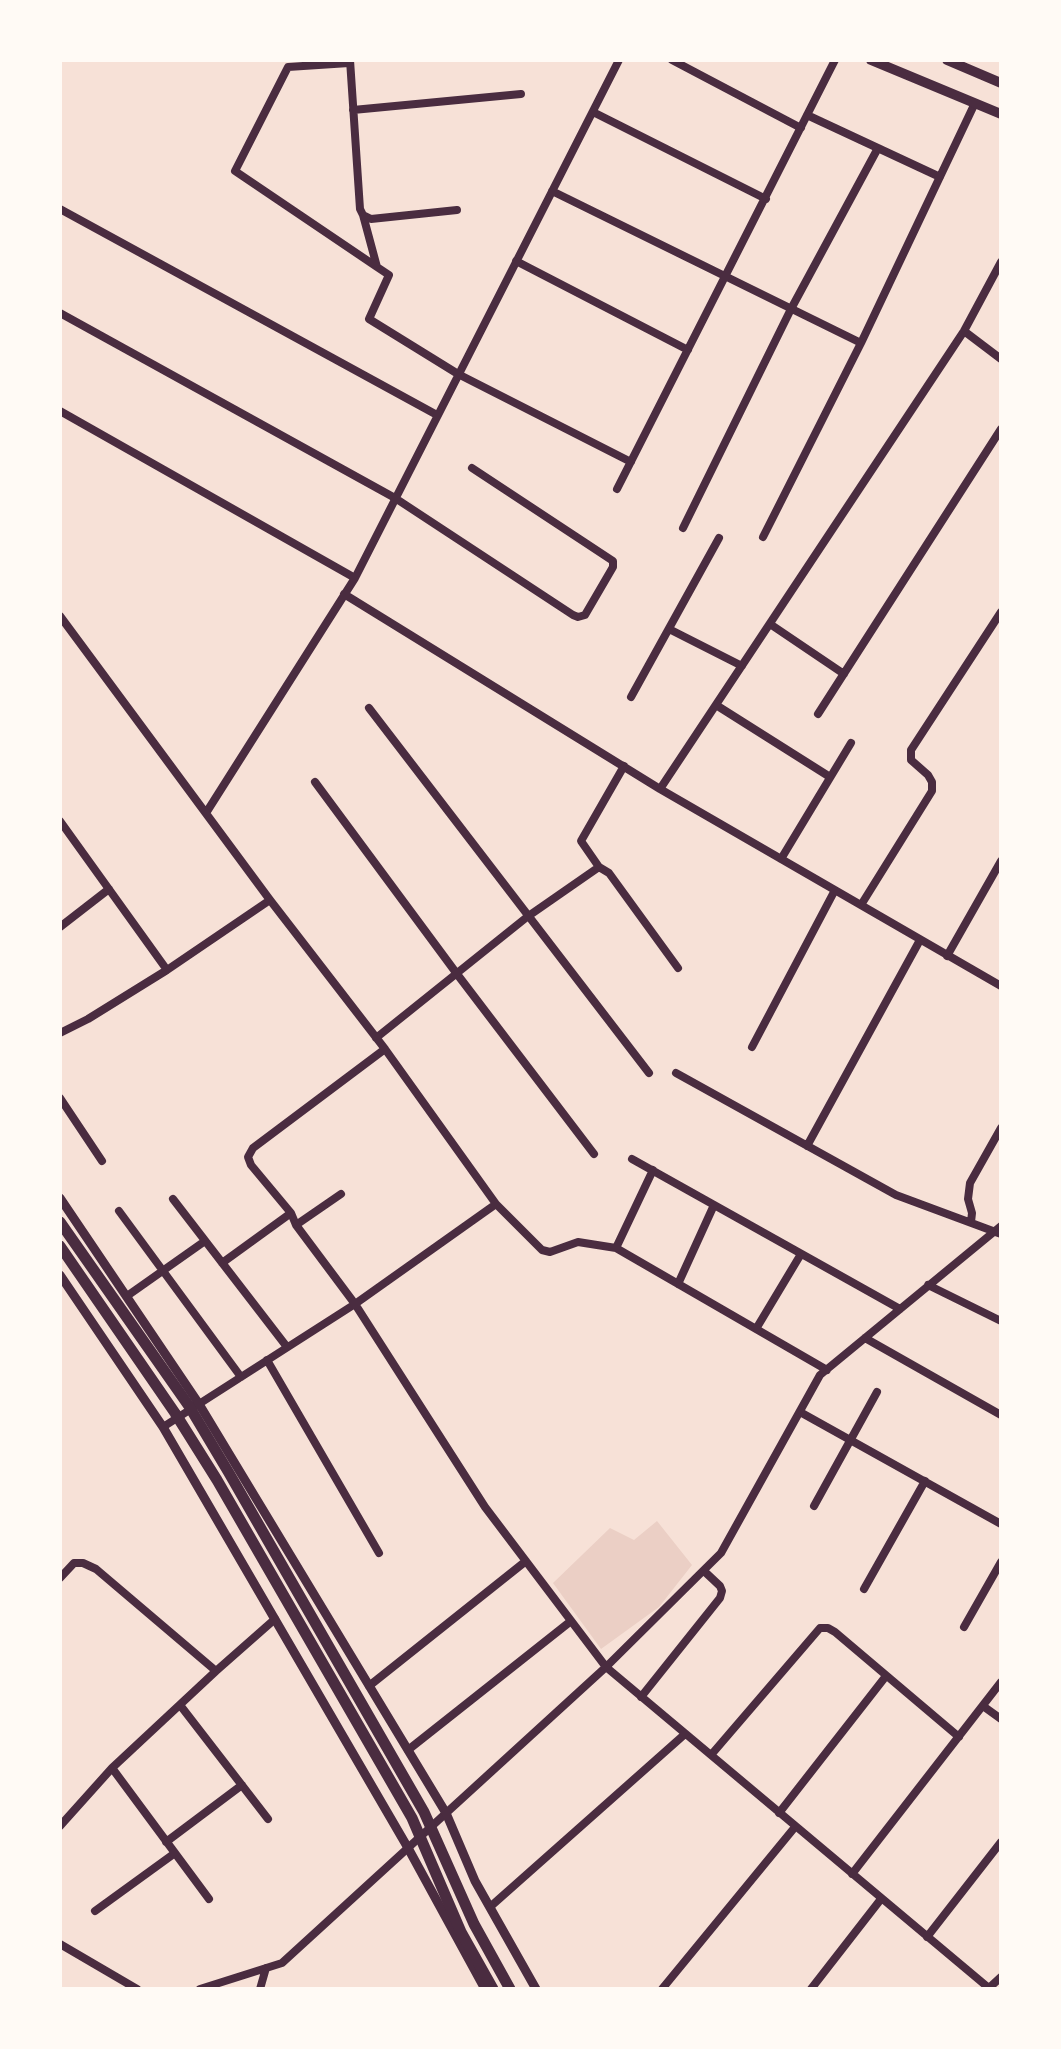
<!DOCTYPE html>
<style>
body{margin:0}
#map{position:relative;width:1061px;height:2049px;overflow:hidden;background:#f7e1d7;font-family:"Space Grotesk",sans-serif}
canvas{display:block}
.frame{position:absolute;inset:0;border:62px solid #fffaf5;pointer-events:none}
</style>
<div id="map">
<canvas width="1061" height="2049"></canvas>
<div class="frame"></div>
</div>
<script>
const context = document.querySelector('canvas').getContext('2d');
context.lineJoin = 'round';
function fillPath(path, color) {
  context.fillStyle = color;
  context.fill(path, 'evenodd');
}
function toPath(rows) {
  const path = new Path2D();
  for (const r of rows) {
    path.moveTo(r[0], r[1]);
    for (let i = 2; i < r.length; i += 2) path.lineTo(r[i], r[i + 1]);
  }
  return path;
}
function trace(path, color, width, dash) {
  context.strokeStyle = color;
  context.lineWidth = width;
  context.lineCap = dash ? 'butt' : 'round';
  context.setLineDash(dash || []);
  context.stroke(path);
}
const green = toPath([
 [657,1521,692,1565,659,1607,601,1649,553,1583,610,1528,634,1540]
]);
const minor = toPath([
 [350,60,360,209,363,215,371,219,457,210],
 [672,60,801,128],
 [349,63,288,67,235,171,377,267],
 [353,110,521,94],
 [593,112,766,199],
 [807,115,940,177],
 [552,191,861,343],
 [60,209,437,415],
 [363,215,377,267,389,275,369,319,458,374,631,462],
 [516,261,688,350],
 [60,313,395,498,573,615,578,617,585,615,613,567,613,561,472,468],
 [964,331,1001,359],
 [60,411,355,578],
 [617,489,835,60],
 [683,528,791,309,878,148],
 [763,537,861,343,975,103],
 [344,594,660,789,1001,986],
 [60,616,270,900,385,1049,496,1204,355,1304,163,1427],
 [770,624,844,674],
 [669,629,742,666],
 [631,697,719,538],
 [716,705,830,777],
 [369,708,649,1073],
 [818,714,1001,429],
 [315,782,457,974,594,1154],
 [660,789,964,331,1001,262],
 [206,813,355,578,619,60],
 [60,821,167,970],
 [781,859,851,743],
 [599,867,581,841,624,766],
 [861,905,932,791,932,782,928,775,911,760,911,750,1001,612],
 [60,927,109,889],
 [947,956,1001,861],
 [60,1033,88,1019,167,970,270,900],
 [376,1038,527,917,599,867,609,873,678,968],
 [752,1047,835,890],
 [385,1049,253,1148,248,1157,251,1165,291,1213,296,1225,355,1304,485,1507,606,1667,990,1989],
 [676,1073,896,1195,1001,1234],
 [60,1098,102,1161],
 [807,1146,920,940],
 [632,1159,900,1309],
 [173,1199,287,1347],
 [496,1204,542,1250,550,1252,578,1242,616,1248,827,1370],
 [119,1211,241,1377],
 [971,1222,972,1213,968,1199,970,1183,1001,1128],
 [296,1225,341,1194],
 [616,1248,653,1170],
 [222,1263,291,1213],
 [678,1284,714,1205],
 [928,1285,1001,1321],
 [127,1296,205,1241],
 [756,1329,801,1254],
 [865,1338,1001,1415],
 [267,1360,379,1553],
 [800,1412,1001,1524],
 [814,1506,877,1392],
 [60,1578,74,1563,83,1563,96,1569,216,1671],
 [864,1589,925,1481],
 [964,1627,1001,1562],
 [369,1686,526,1561],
 [641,1697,720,1598,722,1591,720,1586,704,1571],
 [180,1705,268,1819],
 [983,1706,1001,1719],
 [408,1750,571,1621],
 [711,1755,820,1628,828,1628,835,1632,959,1737],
 [112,1768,209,1899],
 [779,1813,886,1676],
 [60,1826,112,1768,216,1671,275,1619],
 [166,1842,242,1785],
 [852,1874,1001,1682],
 [490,1907,685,1734],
 [95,1911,175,1853],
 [927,1937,1001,1842],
 [60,1944,137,1989],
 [989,1988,1001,1977],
 [200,1989,282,1963,606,1667,721,1553,820,1375,1001,1226],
 [260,1989,266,1968],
 [662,1989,795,1827],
 [811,1989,881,1899]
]);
const tertiary = toPath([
 [60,1198,199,1404,446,1813,475,1881,536,1989],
 [60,1275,163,1427,408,1848,485,1989]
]);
const secondary = toPath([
 [871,60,1001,114],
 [947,60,1001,83]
]);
const trunk = toPath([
 [60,1222,189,1406,229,1473,424,1812,474,1924,510,1989],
 [60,1246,175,1413,217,1480,412,1818,461,1932,493,1989]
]);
fillPath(green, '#ebcfc5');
trace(minor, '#4a2c40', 8);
trace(tertiary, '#4a2c40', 9);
trace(secondary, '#4a2c40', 10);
trace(trunk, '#4a2c40', 11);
</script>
